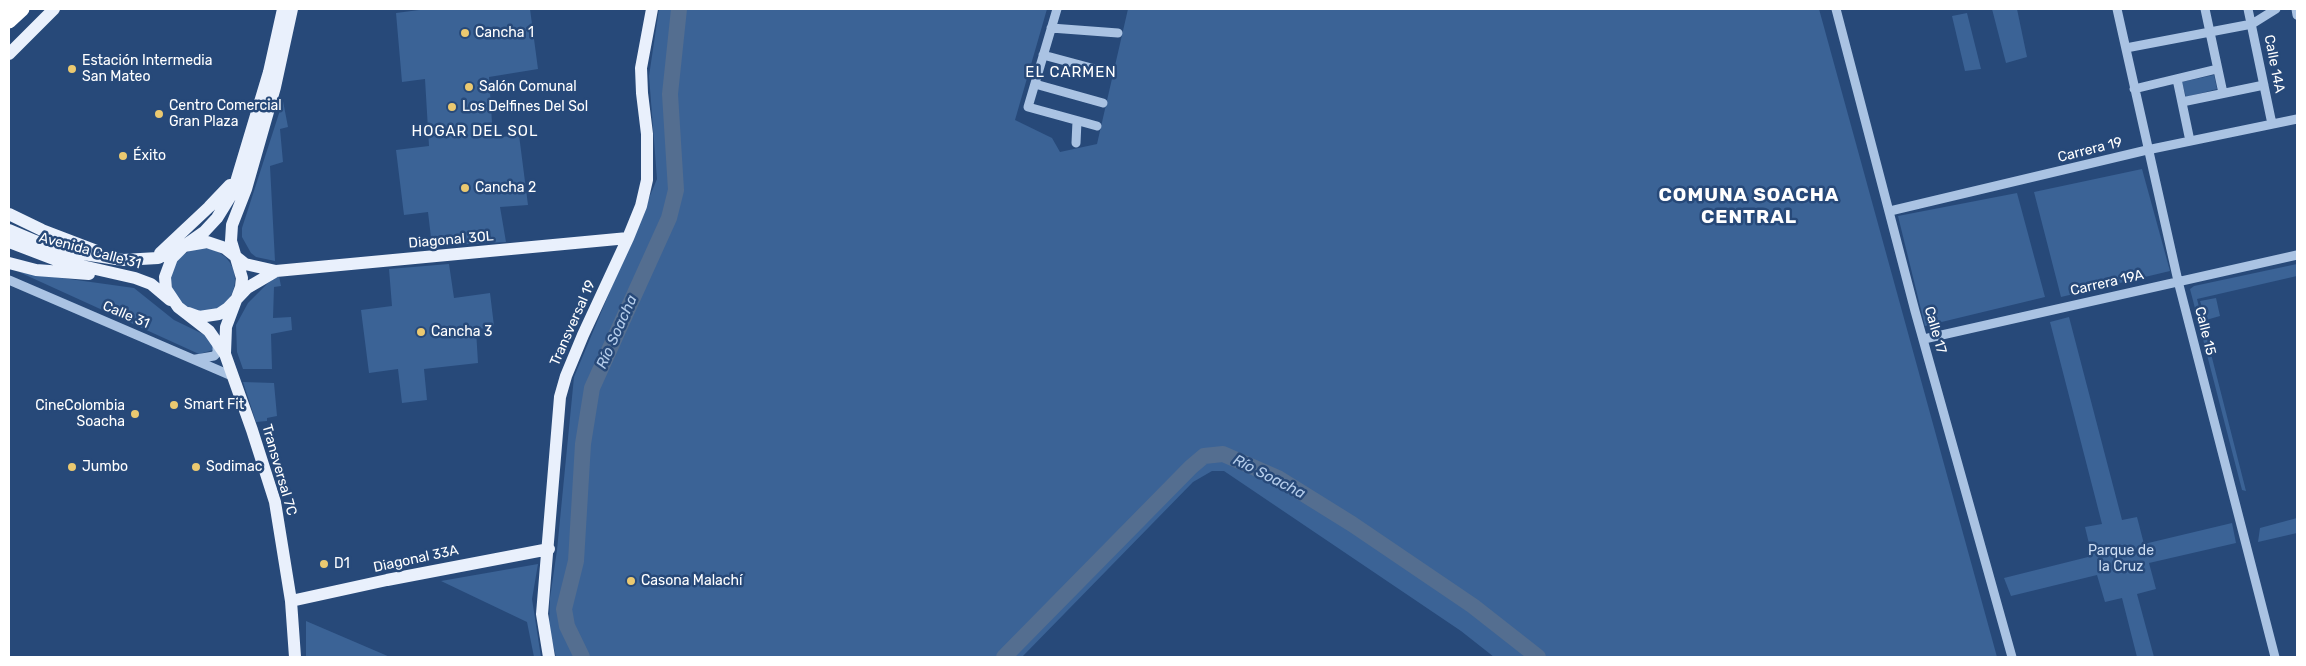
<!DOCTYPE html>
<meta charset="utf-8">
<style>
body{margin:0}
#map{position:relative;width:2306px;height:666px;overflow:hidden;background:#274979;font-family:Rubik,sans-serif}
canvas{display:block}
.frame{position:absolute;inset:0;border:10px solid #fff;pointer-events:none}
</style>
<div id="map">
<canvas width="2306" height="666"></canvas>
<div class="frame"></div>
</div>
<script>
const context = document.querySelector('canvas').getContext('2d');
context.lineJoin = 'round';
function fillPath(path, color) {
  context.fillStyle = color;
  context.fill(path, 'evenodd');
}
function toPath(rows) {
  const path = new Path2D();
  for (const r of rows) {
    if (r.length === 3) {
      path.moveTo(r[0] + r[2], r[1]);
      path.arc(r[0], r[1], r[2], 0, 2 * Math.PI);
      continue;
    }
    path.moveTo(r[0], r[1]);
    for (let i = 2; i < r.length; i += 2) path.lineTo(r[i], r[i + 1]);
  }
  return path;
}
function trace(path, color, width, dash) {
  context.strokeStyle = color;
  context.lineWidth = width;
  context.lineCap = dash ? 'butt' : 'round';
  context.setLineDash(dash || []);
  context.stroke(path);
}
function drawText(font, color, halo, rows, align = 'center') {
  context.font = font + ' Rubik,sans-serif';
  context.lineWidth = 5;
  context.setLineDash([]);
  context.textBaseline = 'middle';
  context.strokeStyle = halo;
  context.fillStyle = color;
  for (const [text, x, y, turn = 0] of rows) {
    context.save();
    context.translate(x, y);
    context.rotate((+turn || 0) * Math.PI / 180);
    context.textAlign = isNaN(turn) ? turn : align;
    if (halo) context.strokeText(text, 0, 0);
    context.fillText(text, 0, 0);
    context.restore();
  }
}
const green = toPath([
 [427,9,530,9,538,69,489,77,493,138,519,135,528,205,500,207,506,242,432,246,428,212,404,215,396,150,429,146,425,79,402,82,396,13],
 [659,9,1047,9,1015,120,1052,138,1060,152,1097,144,1128,9,1819,9,1997,657,1494,657,1461,631,1224,471,1212,471,1193,482,1022,657,556,657,549,627,550,598,557,550,574,377,657,179,649,76],
 [1992,9,2017,9,2027,57,2006,63],
 [1967,13,1981,69,1965,71,1952,16],
 [2214,75,2217,89,2186,97,2182,82],
 [283,101,288,127,280,129,283,162,270,166,275,261,256,257,251,253,242,237,242,228],
 [2142,169,2170,271,2061,297,2034,192],
 [2017,193,2045,297,1925,326,1898,216],
 [203,280,32],
 [449,264,454,298,490,293,494,326,476,330,478,363,424,369,427,400,402,403,398,369,369,373,361,310,392,306,389,269],
 [2297,264,2297,276,2197,299,2246,491,2242,490,2190,289,2194,286],
 [19,272,134,288,174,320,205,335,212,343,213,350,199,354],
 [279,276,281,286,274,287,273,318,291,317,292,330,271,334,272,369,243,369,237,352,236,325,248,303,269,282],
 [2216,298,2220,316,2206,320,2200,301],
 [2069,317,2122,520,2137,517,2144,544,2232,523,2236,543,2149,563,2156,589,2137,594,2154,657,2137,657,2122,598,2105,602,2097,575,2011,596,2004,578,2092,556,2085,527,2102,524,2050,322],
 [243,382,274,383,277,416,267,418,267,421,256,422],
 [2297,518,2297,533,2258,542,2260,528],
 [538,564,532,599,541,657,534,657,527,622,441,581],
 [306,621,390,657,306,657]
]);
const river = toPath([
 [582,657,567,626,564,609,576,561,583,444,592,388,669,218,676,190,670,94,679,9],
 [1004,657,1191,467,1204,456,1223,454,1278,478,1352,524,1473,606,1538,657]
]);
const minor = toPath([
 [1057,9,1028,107,1097,126],
 [1836,9,1915,311,2012,657],
 [2117,9,2178,281,2275,657],
 [2205,9,2223,93],
 [2248,9,2272,124],
 [2296,9,2297,15],
 [1051,28,1118,33],
 [2126,48,2252,24,2276,9],
 [1043,55,1110,73],
 [2177,79,2190,141],
 [1035,84,1103,103],
 [2134,89,2217,69],
 [2182,102,2264,85],
 [1076,143,1077,121],
 [1890,211,2147,150,2297,119],
 [9,280,232,376],
 [1924,339,2297,255],
 [196,359,214,356,217,353,217,342]
]);
const major = toPath([
 [283,9,269,72,233,192,217,218,204,232,184,246,172,258,165,277,166,289,178,307,209,331,225,354,252,430,275,502,291,601,295,657],
 [9,54,54,9],
 [9,214,42,230,97,251],
 [9,230,35,241,70,252,123,260,158,258,184,246,207,242,225,248,245,264,276,271,628,238],
 [9,242,56,260,135,278,151,284,170,300],
 [160,253,209,207,230,185],
 [9,263,36,270,89,274],
 [188,313,199,317,219,314,228,308,247,288,276,271],
 [225,353,226,327,241,287,242,278,231,241,232,225,246,189,275,87,292,9],
 [291,601,387,580,549,549],
 [549,657,542,614,560,397,566,376,583,335,628,238,641,206,647,180,647,134,642,93,641,68,652,9]
]);
const highway = toPath([
 [9,21,22,9]
]);
const markers = [
 [465,33,5,"#ebc970"],
 [72,69,5,"#ebc970"],
 [469,87,5,"#ebc970"],
 [452,107,5,"#ebc970"],
 [159,114,5,"#ebc970"],
 [123,156,5,"#ebc970"],
 [465,188,5,"#ebc970"],
 [421,332,5,"#ebc970"],
 [174,405,5,"#ebc970"],
 [135,414,5,"#ebc970"],
 [72,467,5,"#ebc970"],
 [196,467,5,"#ebc970"],
 [324,564,5,"#ebc970"],
 [631,581,5,"#ebc970"]
];
const poiNames = [
 ["Cancha 1",475,33],
 ["Estación Intermedia",82,61],
 ["San Mateo",82,77],
 ["Salón Comunal",479,87],
 ["Centro Comercial",169,106],
 ["Gran Plaza",169,122],
 ["Los Delfines Del Sol",462,107],
 ["Éxito",133,156],
 ["Cancha 2",475,188],
 ["Cancha 3",431,332],
 ["Smart Fit",184,405],
 ["CineColombia",125,406,"right"],
 ["Soacha",125,422,"right"],
 ["Jumbo",82,467],
 ["Sodimac",206,467],
 ["D1",334,564],
 ["Casona Malachí",641,581]
];
const streetNames = [
 ["Calle 14A",2274,64,79],
 ["Carrera 19",2090,150,-14],
 ["Diagonal 30L",451,240,-5],
 ["Avenida Calle 31",90,251,15],
 ["Carrera 19A",2107,283,-13],
 ["Calle 31",126,315,23],
 ["Transversal 19",573,323,-66],
 ["Calle 17",1935,330,74],
 ["Calle 15",2205,331,76],
 ["Transversal 7C",279,470,74],
 ["Diagonal 33A",416,559,-12]
];
const parkNames = [
 ["Parque de",2121,551],
 ["la Cruz",2121,567]
];
const neighbourhoodNames = [
 ["EL CARMEN",1071,73],
 ["HOGAR DEL SOL",475,132]
];
const waterNames = [
 ["Río Soacha",617,332,-66],
 ["Río Soacha",1269,477,27]
];
const districtNames = [
 ["COMUNA SOACHA",1749,196],
 ["CENTRAL",1749,218]
];
fillPath(green, '#3b6396');
trace(river, '#546e90', 16);
trace(minor, '#aac3e3', 9);
trace(major, '#e9f0fc', 12);
trace(highway, '#fff', 15);
for (const [x, y, r, color] of markers) {
  const dot = new Path2D();
  dot.arc(x, y, r, 0, 2 * Math.PI);
  context.fillStyle = color;
  context.fill(dot);
  trace(dot, '#274979', 2);
}
drawText('14px', '#fff', '#274979', poiNames, 'left');
drawText('14px', '#fff', '#274979', streetNames);
drawText('14px', '#ccddf3', '#274979', parkNames);
context.letterSpacing = '1px';
drawText('15px', '#fff', '#274979', neighbourhoodNames);
context.letterSpacing = '0px';
drawText('italic 15px', '#b5cdeb', '#274979', waterNames);
context.letterSpacing = '1px';
drawText('bold 19px', '#fff', '#274979', districtNames);
context.letterSpacing = '0px';
</script>
